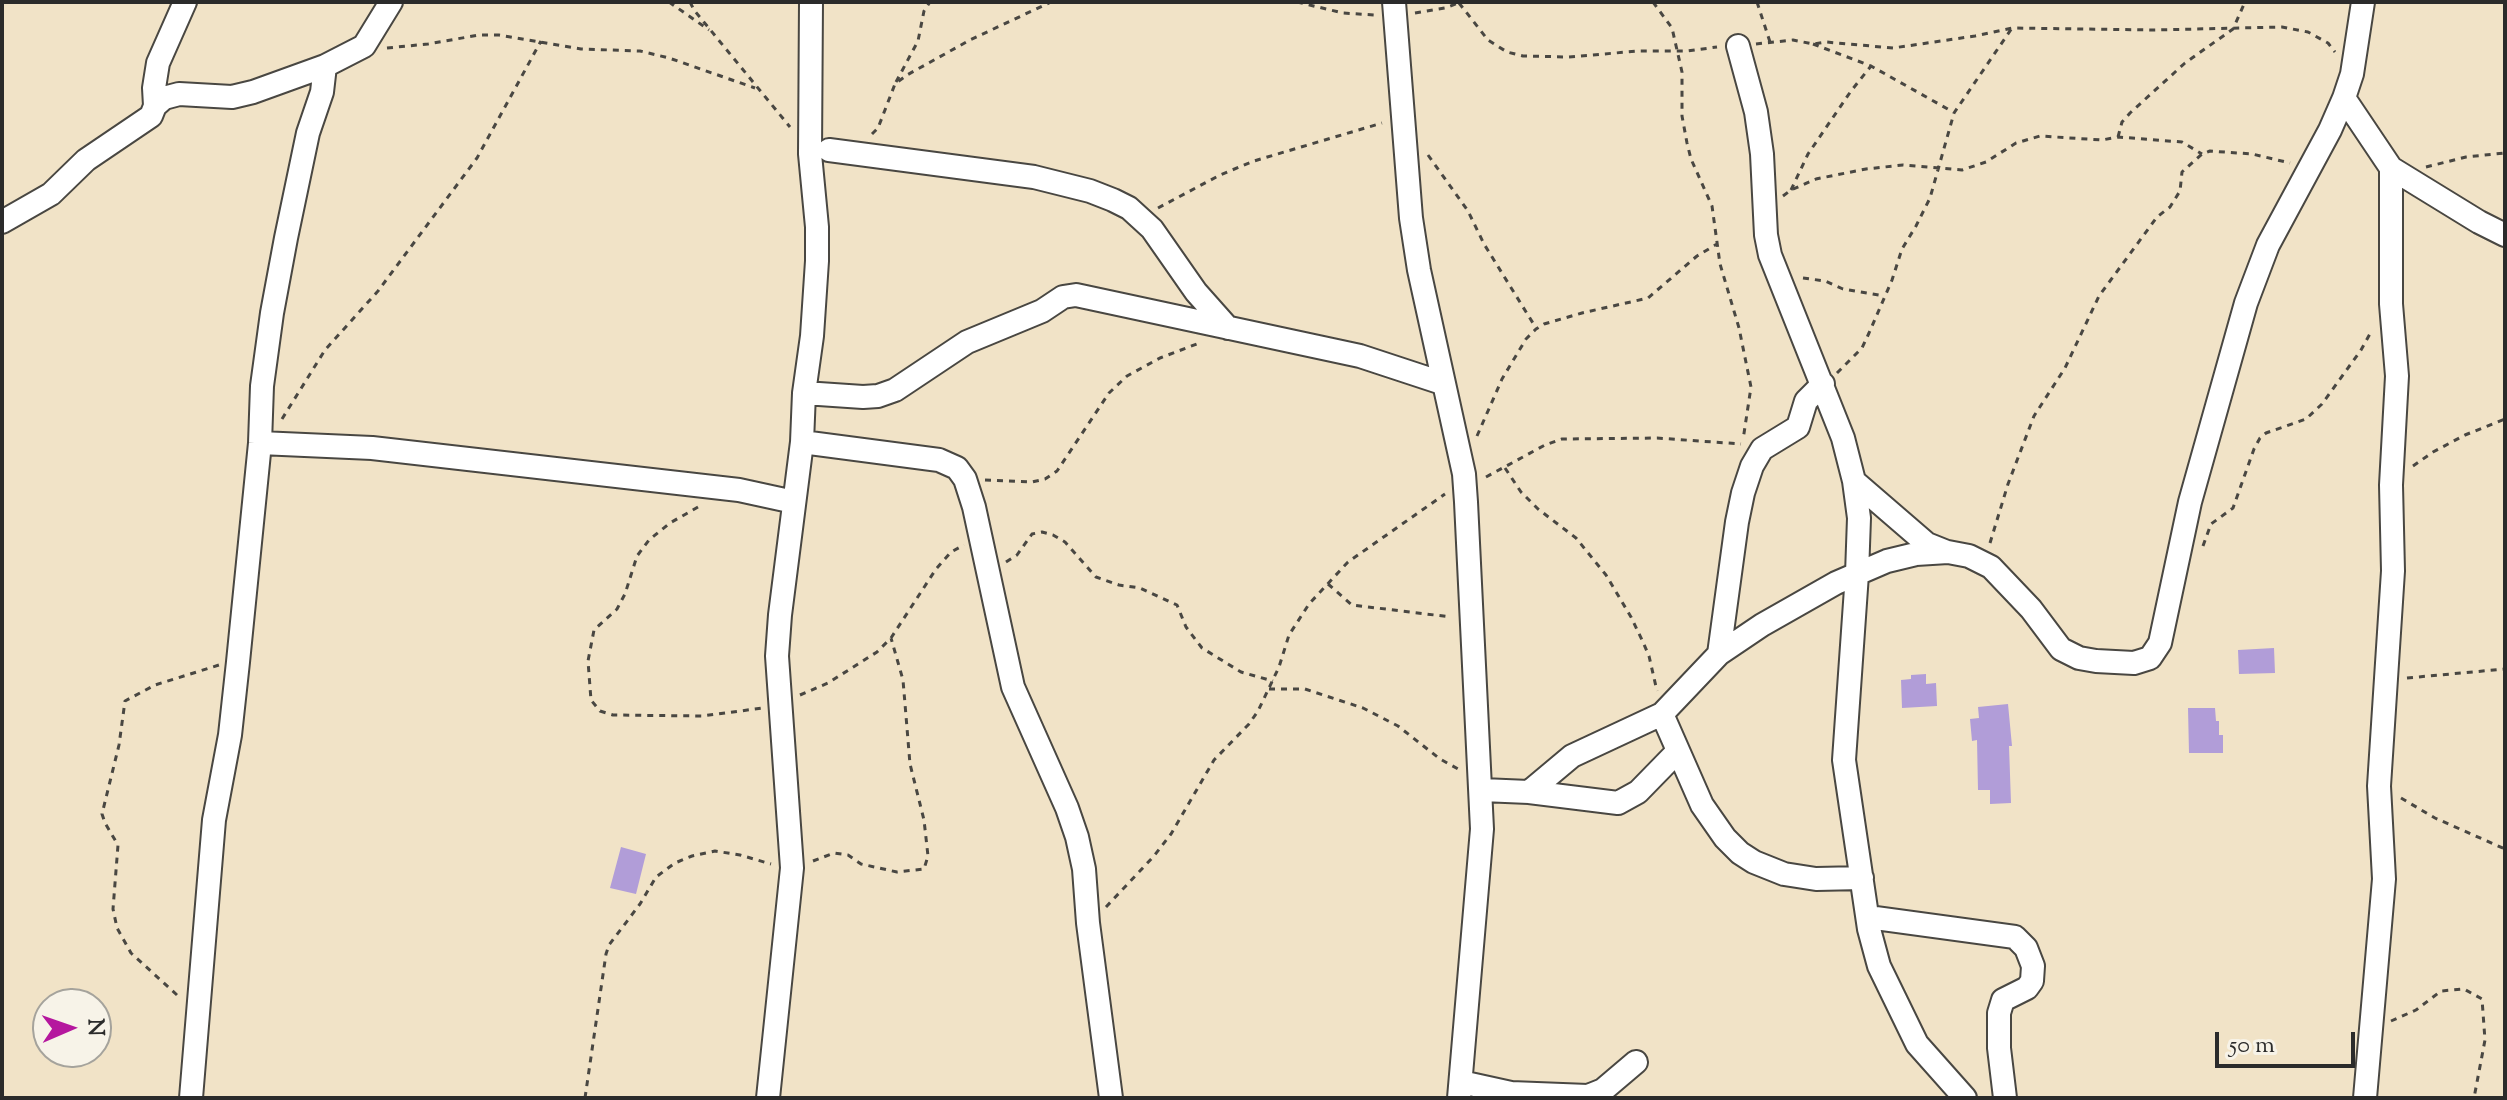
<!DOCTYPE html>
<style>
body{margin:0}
#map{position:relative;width:2507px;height:1100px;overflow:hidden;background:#f1e3c7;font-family:"Sorts Mill Goudy",serif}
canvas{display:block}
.frame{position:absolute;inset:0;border:4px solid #2b2b2b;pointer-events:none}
.north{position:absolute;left:32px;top:988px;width:80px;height:80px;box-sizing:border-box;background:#f7f3e8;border:2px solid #a5a39c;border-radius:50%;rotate:88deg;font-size:22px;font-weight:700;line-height:32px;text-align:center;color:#2b2b2b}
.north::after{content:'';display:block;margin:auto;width:28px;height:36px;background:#b5179e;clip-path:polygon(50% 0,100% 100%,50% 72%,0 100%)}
.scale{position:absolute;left:2215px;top:1032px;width:140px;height:36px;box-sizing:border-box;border:4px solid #2b2b2b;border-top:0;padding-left:10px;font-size:24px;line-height:28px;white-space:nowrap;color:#2b2b2b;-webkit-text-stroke:6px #f7f3e8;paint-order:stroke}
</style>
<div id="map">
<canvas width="2507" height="1100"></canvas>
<div class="frame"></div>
<div class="north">N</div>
<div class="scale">50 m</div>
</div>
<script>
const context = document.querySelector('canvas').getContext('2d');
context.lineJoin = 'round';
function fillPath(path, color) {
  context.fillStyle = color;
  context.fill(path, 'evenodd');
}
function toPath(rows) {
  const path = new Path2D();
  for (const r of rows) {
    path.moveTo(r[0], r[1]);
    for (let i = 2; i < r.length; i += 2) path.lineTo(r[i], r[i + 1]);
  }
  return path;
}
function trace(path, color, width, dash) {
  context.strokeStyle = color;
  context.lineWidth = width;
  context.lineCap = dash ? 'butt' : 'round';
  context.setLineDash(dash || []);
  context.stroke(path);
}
const building = toPath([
 [2274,648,2275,673,2239,674,2238,650],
 [1926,674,1926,684,1936,683,1937,706,1902,708,1901,680,1911,679,1911,675],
 [2008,704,2012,746,2009,746,2011,803,1990,804,1990,790,1978,790,1977,740,1972,741,1970,719,1979,718,1978,707],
 [2188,708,2215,708,2216,721,2219,721,2219,735,2223,735,2223,753,2189,753],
 [621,847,646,854,636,894,610,888]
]);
const path = toPath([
 [669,2,709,30],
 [690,2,694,10,790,127],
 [1297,2,1343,13,1375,15],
 [1653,2,1672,28,1682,72,1682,116,1687,143,1691,159,1712,206,1720,264,1739,328,1751,387,1743,440],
 [1757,2,1770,42],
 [1459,3,1488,40,1507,52,1523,56,1568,57,1639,51,1687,51,1717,47],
 [1415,13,1445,8,1461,2],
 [1756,44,1793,40,1813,44,1826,42,1893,48,1975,36,2012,28,2154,30,2282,27,2308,32,2328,43,2335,52],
 [1813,44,1871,66,1953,112],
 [387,48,428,44,479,35,499,35,581,49,640,51,669,58,755,88],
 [896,82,918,41,924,11,930,2],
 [872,134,878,128,895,84,907,75,970,40,1051,2],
 [2118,137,2122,122,2130,113,2185,63,2233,29,2245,2],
 [1428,155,1468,211,1484,244,1536,328],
 [2426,167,2466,157,2505,153],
 [1791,190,1808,154,1851,91,1871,66],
 [1783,196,1791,190,1816,179,1866,169,1903,165,1962,170,1986,162,2016,143,2040,136,2102,140,2118,137,2182,142,2202,154],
 [1158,208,1220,175,1254,161,1382,123],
 [1803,278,1825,281,1843,289,1884,296],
 [1837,373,1862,348,1869,333,1892,280,1902,249,1916,226,1930,198,1954,113,2012,28],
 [282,419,325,350,378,291,477,158,541,41],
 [1477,436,1502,379,1526,339,1536,329,1544,324,1582,313,1648,298,1697,256,1717,244],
 [2413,466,2433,452,2465,435,2505,419],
 [1505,468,1521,492,1538,509,1576,538,1606,575,1631,617,1643,642,1649,656,1657,691],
 [1486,477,1545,445,1562,439,1657,438,1741,444],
 [985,480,1032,482,1045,479,1057,471,1109,393,1127,376,1160,358,1202,342],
 [698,507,670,523,649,540,637,556,625,594,617,609,594,630,588,661,591,700,600,711,613,715,702,716,763,708],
 [1990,543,2008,484,2034,416,2065,368,2099,296,2157,217,2170,207,2180,191,2182,172,2202,154,2210,151,2252,154,2290,163],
 [2203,546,2211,524,2233,508,2254,449,2260,438,2266,433,2306,419,2322,404,2361,350,2372,330],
 [1006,562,1017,555,1032,534,1042,532,1053,535,1065,542,1096,577,1119,585,1140,588,1177,605,1186,627,1202,648,1241,672,1273,681],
 [1328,584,1352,605,1451,617],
 [2407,678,2505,669],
 [1269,689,1305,689,1363,708,1398,726,1440,759,1460,770],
 [800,695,828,683,877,652,891,638,936,569,951,552,964,545],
 [2401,798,2435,818,2505,849],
 [813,861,834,853,848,855,861,864,897,872,924,869,928,856,924,820,910,764,903,680,891,638],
 [1106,907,1154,856,1171,834,1214,760,1249,724,1258,711,1279,667,1289,635,1309,604,1348,562,1445,494],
 [177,995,131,953,117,928,113,909,118,845,105,823,102,814,119,745,125,701,155,685,219,665],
 [2391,1021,2416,1010,2441,991,2464,989,2482,999,2485,1040,2474,1098],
 [585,1098,606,954,609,945,640,904,656,877,675,863,692,856,715,851,740,855,771,864]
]);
const minor = toPath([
 [1394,2,1411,218,1419,270,1464,474,1466,502,1482,829,1459,1098],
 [1738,46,1756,112,1762,154,1766,235,1770,255,1843,438,1854,481,1859,518,1857,574,1844,760,1869,929,1879,966,1917,1044,1965,1098],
 [2344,98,2391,168,2479,222,2505,235],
 [155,106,164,98,179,94,232,97,253,92,325,66,364,46,391,2],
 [829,150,1034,177,1090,191,1113,200,1129,208,1152,229,1196,292,1228,328],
 [2,222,51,194,86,160,151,116,155,106,154,88,158,63,185,2],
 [804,393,863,397,878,396,895,390,967,342,1042,311,1063,297,1076,295,1360,356,1442,383],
 [802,442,939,460,957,468,965,479,974,507,1013,687,1067,808,1077,837,1084,869,1088,923,1111,1098],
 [260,443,372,448,739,490,794,502],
 [1854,481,1927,544,1947,552],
 [1719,654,1737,522,1743,493,1752,466,1762,449,1798,427,1806,401,1823,384],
 [1662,714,1702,805,1725,838,1740,853,1754,862,1784,874,1816,879,1862,878],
 [1482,790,1529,792,1572,756,1662,714,1719,654,1762,625,1836,583,1887,561,1916,554,1948,552,1969,556,1991,567,2031,609,2061,649,2079,658,2096,661,2134,663,2150,658,2160,643,2190,502,2246,303,2268,245,2330,130,2344,98,2352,74,2363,2],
 [1529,792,1618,803,1638,792,1678,751],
 [1868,917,2015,937,2026,948,2033,966,2032,981,2027,988,2003,1000,1999,1013,1999,1048,2005,1098],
 [1461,1082,1511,1093,1588,1096,1603,1090,1636,1062],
 [191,1098,214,820,230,735,238,662,260,443,262,386,272,313,286,238,308,133,322,92,325,66],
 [768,1098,792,868,777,656,780,615,802,442,804,393,812,336,817,261,817,227,810,154,811,2],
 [2365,1098,2384,879,2379,786,2393,571,2391,485,2397,376,2391,304,2391,168]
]);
fillPath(building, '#b19dd8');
trace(minor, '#494742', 26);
trace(path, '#494742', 3, [6, 6]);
trace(minor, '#fff', 22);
</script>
